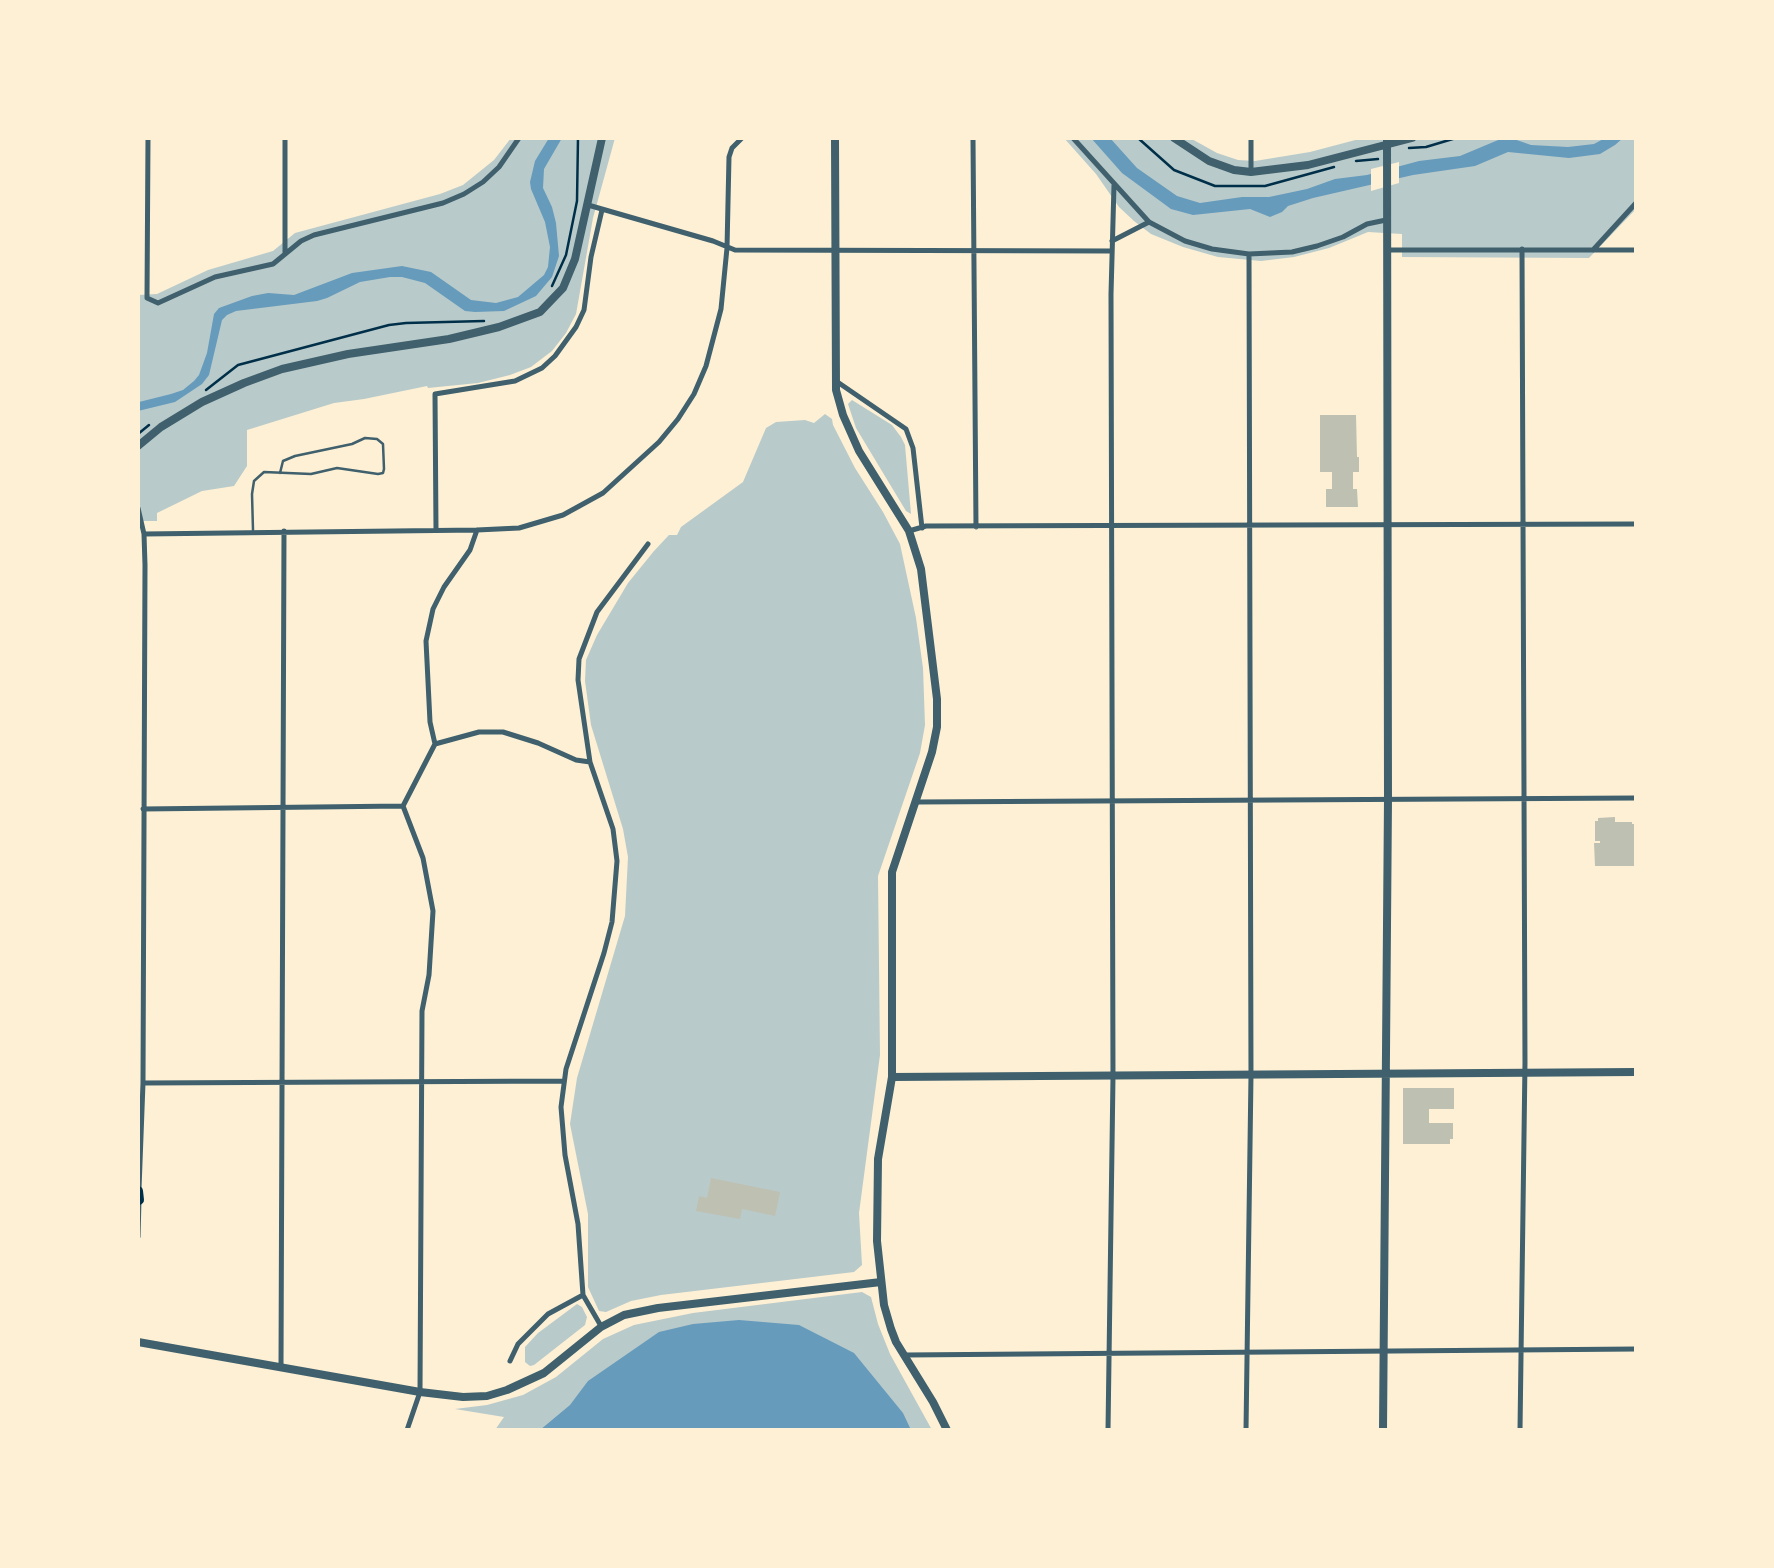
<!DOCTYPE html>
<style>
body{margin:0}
#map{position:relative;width:1774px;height:1568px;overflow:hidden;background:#fdf0d5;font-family:"Noto Sans",sans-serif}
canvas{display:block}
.frame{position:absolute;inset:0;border:140px solid #fdf0d5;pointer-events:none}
</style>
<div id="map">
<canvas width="1774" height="1568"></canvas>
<div class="frame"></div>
</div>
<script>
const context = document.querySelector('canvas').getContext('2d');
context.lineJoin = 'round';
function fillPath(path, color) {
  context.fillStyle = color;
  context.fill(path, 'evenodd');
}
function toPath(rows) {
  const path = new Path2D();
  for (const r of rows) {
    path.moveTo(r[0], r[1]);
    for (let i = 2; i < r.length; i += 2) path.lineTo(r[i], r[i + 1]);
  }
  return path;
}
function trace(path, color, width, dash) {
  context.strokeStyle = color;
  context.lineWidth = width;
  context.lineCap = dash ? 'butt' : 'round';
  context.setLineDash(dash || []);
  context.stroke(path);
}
const green = toPath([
 [511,138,615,138,593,218,576,314,566,333,552,351,531,367,510,375,478,383,428,388,427,386,364,399,334,403,247,430,247,466,234,486,202,491,157,513,157,521,138,521,138,295,157,294,208,270,273,251,295,233,440,194,463,185,494,160],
 [1064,138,1190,138,1217,153,1238,160,1255,161,1310,152,1363,138,1636,138,1636,209,1589,258,1402,257,1402,234,1368,232,1329,248,1294,257,1261,261,1218,257,1183,247,1151,234,1134,221,1119,207,1096,174],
 [852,400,892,425,901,437,905,445,911,514,906,511,856,428,848,404],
 [825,414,832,419,833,425,855,468,883,512,900,544,916,618,923,668,925,725,920,753,878,876,880,1055,859,1213,862,1265,854,1272,661,1295,631,1301,606,1312,599,1311,588,1287,588,1214,570,1124,577,1078,625,916,628,857,623,829,591,725,585,681,586,660,597,635,628,583,654,551,669,535,677,535,681,527,743,482,766,428,776,422,805,420,814,423],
 [862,1292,871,1297,878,1324,890,1354,932,1430,495,1430,504,1417,455,1409,487,1405,523,1395,556,1377,603,1339,634,1325,693,1313],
 [577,1304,582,1307,587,1317,585,1325,534,1365,530,1366,525,1362,525,1347,538,1333]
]);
const water = toPath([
 [549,138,562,138,544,169,543,188,552,207,556,223,559,256,552,277,536,296,504,311,475,312,465,311,425,283,402,277,390,277,360,282,327,298,317,301,236,311,227,315,222,320,209,375,202,384,175,402,138,411,139,402,171,394,183,390,194,381,199,375,207,353,214,314,219,308,252,296,268,293,294,295,352,273,402,266,431,272,471,300,496,303,518,297,544,275,548,267,550,247,545,222,531,189,530,182,535,161],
 [1091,138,1110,138,1137,168,1177,196,1200,203,1242,197,1269,197,1307,189,1335,179,1367,175,1419,161,1460,156,1503,138,1511,138,1531,145,1568,147,1594,144,1605,138,1623,138,1615,145,1600,154,1569,158,1508,152,1475,166,1413,175,1313,198,1288,206,1282,212,1270,217,1250,209,1193,215,1171,209,1122,173],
 [739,1320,799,1325,854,1353,903,1413,911,1430,540,1430,570,1405,588,1381,659,1332,693,1324]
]);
const pier = toPath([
 [1399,162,1399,183,1371,191,1371,169]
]);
const building = toPath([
 [1320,415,1356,415,1357,457,1359,457,1359,472,1353,472,1353,489,1357,489,1358,507,1326,507,1326,489,1332,489,1332,472,1320,472],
 [1615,817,1615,822,1632,822,1632,824,1635,824,1636,866,1595,866,1594,843,1600,843,1600,841,1595,841,1595,821,1598,821,1598,818],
 [1403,1088,1454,1088,1454,1109,1429,1109,1429,1123,1453,1123,1453,1139,1450,1139,1450,1144,1403,1144],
 [711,1178,780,1192,775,1216,742,1209,740,1219,696,1211,699,1196,707,1198]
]);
const path = toPath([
 [1138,138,1174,170,1215,186,1265,186,1334,167],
 [1409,148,1426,147,1456,138],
 [1356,161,1378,159],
 [552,286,566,255,577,201,578,138],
 [206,390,238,365,389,325,406,323,484,321],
 [138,434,149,425]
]);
const service = toPath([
 [253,530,252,494,254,481,264,472,311,474,337,468,378,474,383,473,384,469,383,444,377,439,365,438,352,444,295,456,283,461,280,473]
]);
const minor = toPath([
 [148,138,147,298,158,303,215,277,273,264,301,241,314,235,443,203,464,194,483,182,499,167,519,138],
 [285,138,285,254],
 [973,138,976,527],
 [1073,138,1149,222,1185,241,1212,249,1249,254,1292,252,1317,246,1343,237,1367,224,1386,220],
 [1251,172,1251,138],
 [588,205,713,241,735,250,1112,251],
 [1112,241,1149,222],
 [1388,250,1636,250],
 [1593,250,1636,203],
 [836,381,906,429,913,448,922,528],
 [138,508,144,534,145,565,143,1083,139,1189],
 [436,530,435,394,515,381,542,368,555,356,576,327,584,310,591,257,602,210],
 [909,531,926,526,1636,524],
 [144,534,477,530,519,528,563,515,603,493,659,442,678,419,694,394,706,366,721,309,727,248,729,157,732,148,742,138],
 [435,744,479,732,503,732,538,743,576,760,590,762],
 [917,802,1636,798],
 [143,809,403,806],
 [143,1083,564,1081],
 [138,1237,139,1200],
 [601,1326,583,1295,578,1224,565,1155,561,1107,566,1069,604,953,612,922,617,861,613,829,590,762,578,680,579,659,597,612,648,544],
 [906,1355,1636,1349],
 [510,1361,518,1344,548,1314,583,1295],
 [281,1365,284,531],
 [407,1430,420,1392,422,1011,429,975,433,911,423,858,403,806,435,744,430,722,426,641,433,609,444,587,470,550,477,530],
 [1108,1430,1113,1076,1111,294,1114,185],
 [1246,1430,1251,1075,1249,254],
 [1520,1430,1525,1062,1522,249]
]);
const tertiary = toPath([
 [835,138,836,390,843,415,859,451,909,531,921,569,937,699,937,727,932,752,892,872,892,1077,878,1159,877,1241,884,1305,891,1329,896,1342,933,1402,947,1430],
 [1174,138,1209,161,1234,170,1251,172,1308,165,1412,138],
 [138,446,161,427,202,402,244,383,282,369,348,354,449,339,499,327,540,312,563,288,575,259,602,138],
 [892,1077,1636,1072],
 [138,1342,420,1392,463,1397,487,1396,507,1390,544,1373,601,1327,624,1315,658,1308,881,1282],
 [1383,1430,1388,799,1387,138]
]);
const motorway = toPath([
 [138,1191,139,1200]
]);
fillPath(green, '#b9caca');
fillPath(water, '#669bbc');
fillPath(pier, '#fdf0d5');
fillPath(building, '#bec0b2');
trace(path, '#003049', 2.5);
trace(service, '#3f606c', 2.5);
trace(minor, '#3f606c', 5);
trace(tertiary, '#3f606c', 8);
trace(motorway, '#003049', 10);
</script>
